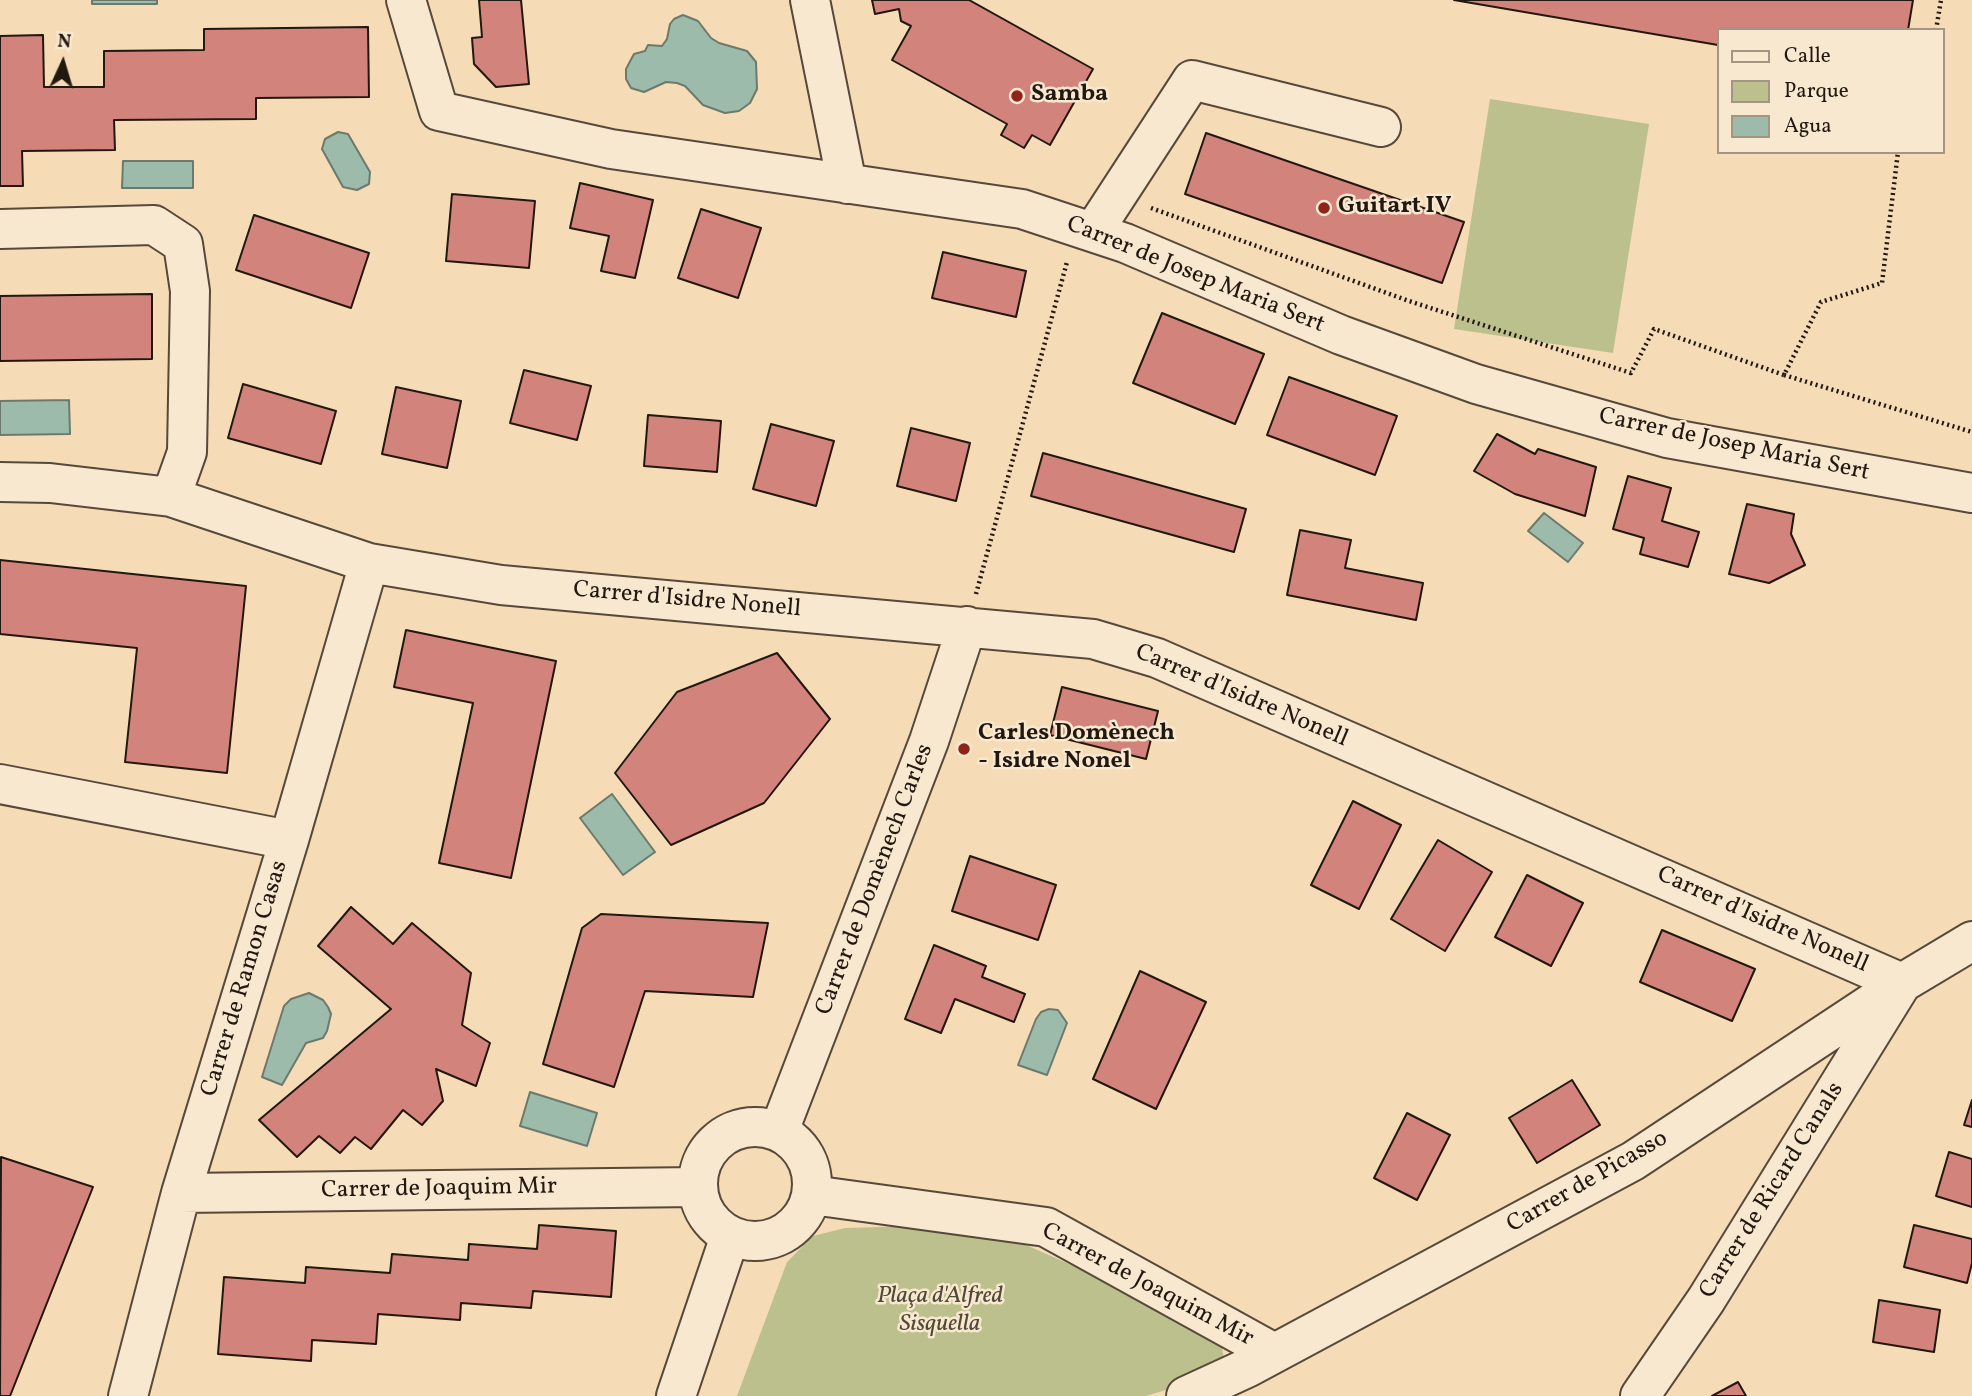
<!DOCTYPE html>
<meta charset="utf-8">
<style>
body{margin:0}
#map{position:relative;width:1972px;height:1396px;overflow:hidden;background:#f5dbb6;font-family:Vollkorn,serif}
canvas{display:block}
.legend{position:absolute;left:1717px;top:28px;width:228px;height:126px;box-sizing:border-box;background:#f8e8d0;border:2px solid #a29583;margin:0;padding:9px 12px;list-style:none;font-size:21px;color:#221810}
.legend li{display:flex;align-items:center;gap:14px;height:35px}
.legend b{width:35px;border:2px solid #a29583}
.north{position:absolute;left:28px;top:28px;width:70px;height:70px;-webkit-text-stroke:5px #f8e8d0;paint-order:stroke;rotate:4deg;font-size:19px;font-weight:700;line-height:28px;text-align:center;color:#221810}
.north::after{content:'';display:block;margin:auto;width:24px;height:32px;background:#221810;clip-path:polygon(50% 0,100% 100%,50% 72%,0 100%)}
</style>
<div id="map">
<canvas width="1972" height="1396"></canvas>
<ul class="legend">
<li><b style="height:9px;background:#f8e8d0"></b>Calle</li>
<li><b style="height:19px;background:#bcc08d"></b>Parque</li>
<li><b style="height:19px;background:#9dbbab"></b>Agua</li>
</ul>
<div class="north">N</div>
</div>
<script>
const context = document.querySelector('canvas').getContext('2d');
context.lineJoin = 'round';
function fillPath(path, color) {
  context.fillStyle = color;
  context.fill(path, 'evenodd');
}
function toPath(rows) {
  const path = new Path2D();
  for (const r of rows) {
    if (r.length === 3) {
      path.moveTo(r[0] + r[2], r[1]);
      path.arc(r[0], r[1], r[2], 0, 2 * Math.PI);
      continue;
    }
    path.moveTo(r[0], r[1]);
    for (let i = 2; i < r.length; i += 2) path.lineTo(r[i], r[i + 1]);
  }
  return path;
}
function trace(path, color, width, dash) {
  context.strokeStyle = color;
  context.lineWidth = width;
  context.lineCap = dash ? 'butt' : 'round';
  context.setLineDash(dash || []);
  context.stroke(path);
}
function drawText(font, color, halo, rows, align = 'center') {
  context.font = font + ' Vollkorn,serif';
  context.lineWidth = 5;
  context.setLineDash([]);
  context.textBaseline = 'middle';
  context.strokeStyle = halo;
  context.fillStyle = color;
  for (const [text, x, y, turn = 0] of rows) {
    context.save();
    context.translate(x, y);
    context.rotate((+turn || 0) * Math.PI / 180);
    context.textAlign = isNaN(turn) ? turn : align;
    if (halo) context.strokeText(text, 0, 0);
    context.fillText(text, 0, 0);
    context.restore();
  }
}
const green = toPath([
 [1490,99,1649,124,1613,353,1454,329],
 [948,1225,1006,1236,1197,1321,1220,1335,1224,1360,1182,1385,1146,1396,737,1396,787,1262,813,1236,845,1228]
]);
const water = toPath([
 [92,0,157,0,157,4,92,4,92,0],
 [683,15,698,21,711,38,719,43,747,51,756,62,757,89,750,103,739,111,725,113,703,105,685,86,677,83,666,82,644,92,631,88,626,79,626,69,634,54,645,51,648,45,662,46,667,39,670,24,674,19,683,15],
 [338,132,348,134,370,172,369,184,357,190,343,187,322,149,325,139,338,132],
 [123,161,193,161,193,188,122,188,123,161],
 [69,400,70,434,0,435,0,401,69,400],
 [1544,513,1583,543,1568,562,1528,531,1544,513],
 [612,794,655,852,623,875,580,818,612,794],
 [309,993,323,1000,328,1007,331,1014,327,1031,323,1038,306,1043,282,1085,262,1077,284,1006,291,999,309,993],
 [1049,1009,1058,1010,1067,1023,1047,1075,1018,1065,1036,1019,1041,1012,1049,1009],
 [530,1092,597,1113,587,1146,520,1126,530,1092]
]);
const building = toPath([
 [479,0,521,0,529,84,496,87,474,64,472,38,482,37,479,0],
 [872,0,969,0,1093,69,1050,145,1032,135,1024,148,1001,135,1007,124,892,60,911,26,901,21,899,9,875,14,872,0],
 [1454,0,1913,0,1908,30,1718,30,1718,45,1454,0],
 [368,27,369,97,256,98,256,119,114,120,115,150,22,151,23,186,0,186,0,36,43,35,44,87,104,87,104,51,204,50,204,29,368,27],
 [1206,133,1464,222,1442,283,1185,194,1206,133],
 [580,183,653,200,635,278,601,271,609,236,570,228,580,183],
 [452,194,535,201,529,268,446,261,452,194],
 [701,209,761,228,738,298,678,278,701,209],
 [254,215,369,253,351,308,236,270,254,215],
 [943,252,1026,271,1016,317,932,298,943,252],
 [152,294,152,359,0,361,0,296,152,294],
 [1162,313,1264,354,1235,424,1133,383,1162,313],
 [524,370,591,386,577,440,510,423,524,370],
 [1289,377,1397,416,1375,475,1267,435,1289,377],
 [243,384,336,411,321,464,228,438,243,384],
 [396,387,461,401,447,468,382,454,396,387],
 [648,415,721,421,717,472,644,466,648,415],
 [771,424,834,441,816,506,753,489,771,424],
 [911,428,970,443,956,501,897,486,911,428],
 [1497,434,1535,454,1538,449,1596,467,1585,516,1515,494,1474,471,1497,434],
 [1043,453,1246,509,1234,552,1031,496,1043,453],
 [1628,476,1671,488,1662,521,1699,532,1688,567,1640,554,1644,538,1613,529,1628,476],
 [1747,504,1794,514,1791,534,1805,565,1769,583,1729,574,1747,504],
 [1300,530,1351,540,1345,568,1423,583,1416,620,1287,595,1300,530],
 [0,560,246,586,227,773,125,762,137,648,0,634,0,560],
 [406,630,556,661,511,878,439,863,473,703,394,687,406,630],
 [777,653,830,719,764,803,671,845,615,773,677,692,777,653],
 [1062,687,1158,711,1146,759,1050,735,1062,687],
 [1353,801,1401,825,1359,909,1311,885,1353,801],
 [1438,840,1492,872,1445,951,1391,919,1438,840],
 [970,856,1056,885,1038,940,952,911,970,856],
 [1527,875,1583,903,1551,966,1495,937,1527,875],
 [351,907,393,944,412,923,471,973,462,1025,490,1043,476,1086,436,1069,443,1101,422,1125,403,1110,371,1149,355,1137,340,1153,319,1136,297,1157,259,1120,391,1009,318,946,351,907],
 [601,914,768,923,753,997,645,991,614,1087,543,1064,582,928,601,914],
 [1662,930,1755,969,1732,1021,1640,982,1662,930],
 [934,945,986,966,982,977,1025,994,1014,1022,955,999,941,1033,905,1019,934,945],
 [1140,971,1206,1002,1156,1109,1093,1079,1140,971],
 [1572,1080,1600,1125,1537,1163,1509,1118,1572,1080],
 [1972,1100,1972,1127,1964,1125,1972,1100],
 [1407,1113,1450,1135,1417,1200,1374,1178,1407,1113],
 [1949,1152,1972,1159,1972,1207,1936,1196,1949,1152],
 [1,1157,93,1187,10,1396,0,1396,1,1157],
 [539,1225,616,1231,611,1297,533,1291,531,1308,461,1303,460,1320,378,1314,376,1344,312,1340,311,1361,218,1354,224,1277,305,1283,306,1267,390,1273,392,1254,468,1260,469,1244,537,1249,539,1225],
 [1914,1225,1972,1239,1972,1263,1967,1283,1904,1267,1914,1225],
 [1879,1300,1940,1310,1934,1352,1873,1342,1879,1300],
 [1738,1382,1746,1396,1712,1396,1738,1382]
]);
const path = toPath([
 [1936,30,1941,0],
 [1151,208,1409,301,1631,373,1654,329,1784,375,1821,302,1882,283,1898,152],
 [1784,375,1972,432],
 [976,594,1067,262]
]);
const minor = toPath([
 [406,0,439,111,611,149,1022,209,1125,243,1341,335,1476,384,1667,438,1972,493],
 [810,0,847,184],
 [0,229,154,225,183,244,190,291,187,452,171,497],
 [1093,232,1192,80,1381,127],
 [0,482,50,483,171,497,369,563,501,585,1093,639,1157,658,1902,983,1706,1300,1640,1396],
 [0,784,289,840],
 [755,1184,57],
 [779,1131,929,741,967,626],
 [181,1193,697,1187],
 [812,1195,1046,1227,1274,1353],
 [128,1396,181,1193,289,840,369,563],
 [676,1396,730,1236],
 [1186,1396,1247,1368,1633,1161,1902,983,1972,941]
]);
const markers = [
 [1017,96,7,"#8f2418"],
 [1324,208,7,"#8f2418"],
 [964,749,7,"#8f2418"]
];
const poiNames = [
 ["Samba",1031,96],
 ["Guitart IV",1338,208],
 ["Carles Domènech",978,735],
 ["- Isidre Nonel",978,763]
];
const streetNames = [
 ["Carrer de Josep Maria Sert",1195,276,22],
 ["Carrer de Josep Maria Sert",1734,446,12],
 ["Carrer d'Isidre Nonell",687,601,5],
 ["Carrer d'Isidre Nonell",1241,697,23],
 ["Carrer de Domènech Carles",876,880,-69],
 ["Carrer d'Isidre Nonell",1762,921,24],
 ["Carrer de Ramon Casas",246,979,-73],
 ["Carrer de Picasso",1588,1183,-30],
 ["Carrer de Joaquim Mir",439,1190,-1],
 ["Carrer de Ricard Canals",1773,1191,-58],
 ["Carrer de Joaquim Mir",1147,1286,28]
];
const parkNames = [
 ["Plaça d'Alfred",940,1298],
 ["Sisquella",940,1326]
];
fillPath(green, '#bcc08d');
fillPath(water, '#9dbbab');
trace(water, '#6c7a6d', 2);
fillPath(building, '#d2837b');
trace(building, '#221810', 2);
trace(minor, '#57493a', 42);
trace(path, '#221810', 4.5, [2, 3.5]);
trace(minor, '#f8e8d0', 38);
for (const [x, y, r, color] of markers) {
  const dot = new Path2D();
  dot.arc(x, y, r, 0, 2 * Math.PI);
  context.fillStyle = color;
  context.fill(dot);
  trace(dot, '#f8e8d0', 2.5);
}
drawText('bold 24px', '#221810', '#f8e8d0', poiNames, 'left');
drawText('24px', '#221810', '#f8e8d0', streetNames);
drawText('italic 24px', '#504a36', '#f8e8d0', parkNames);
</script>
